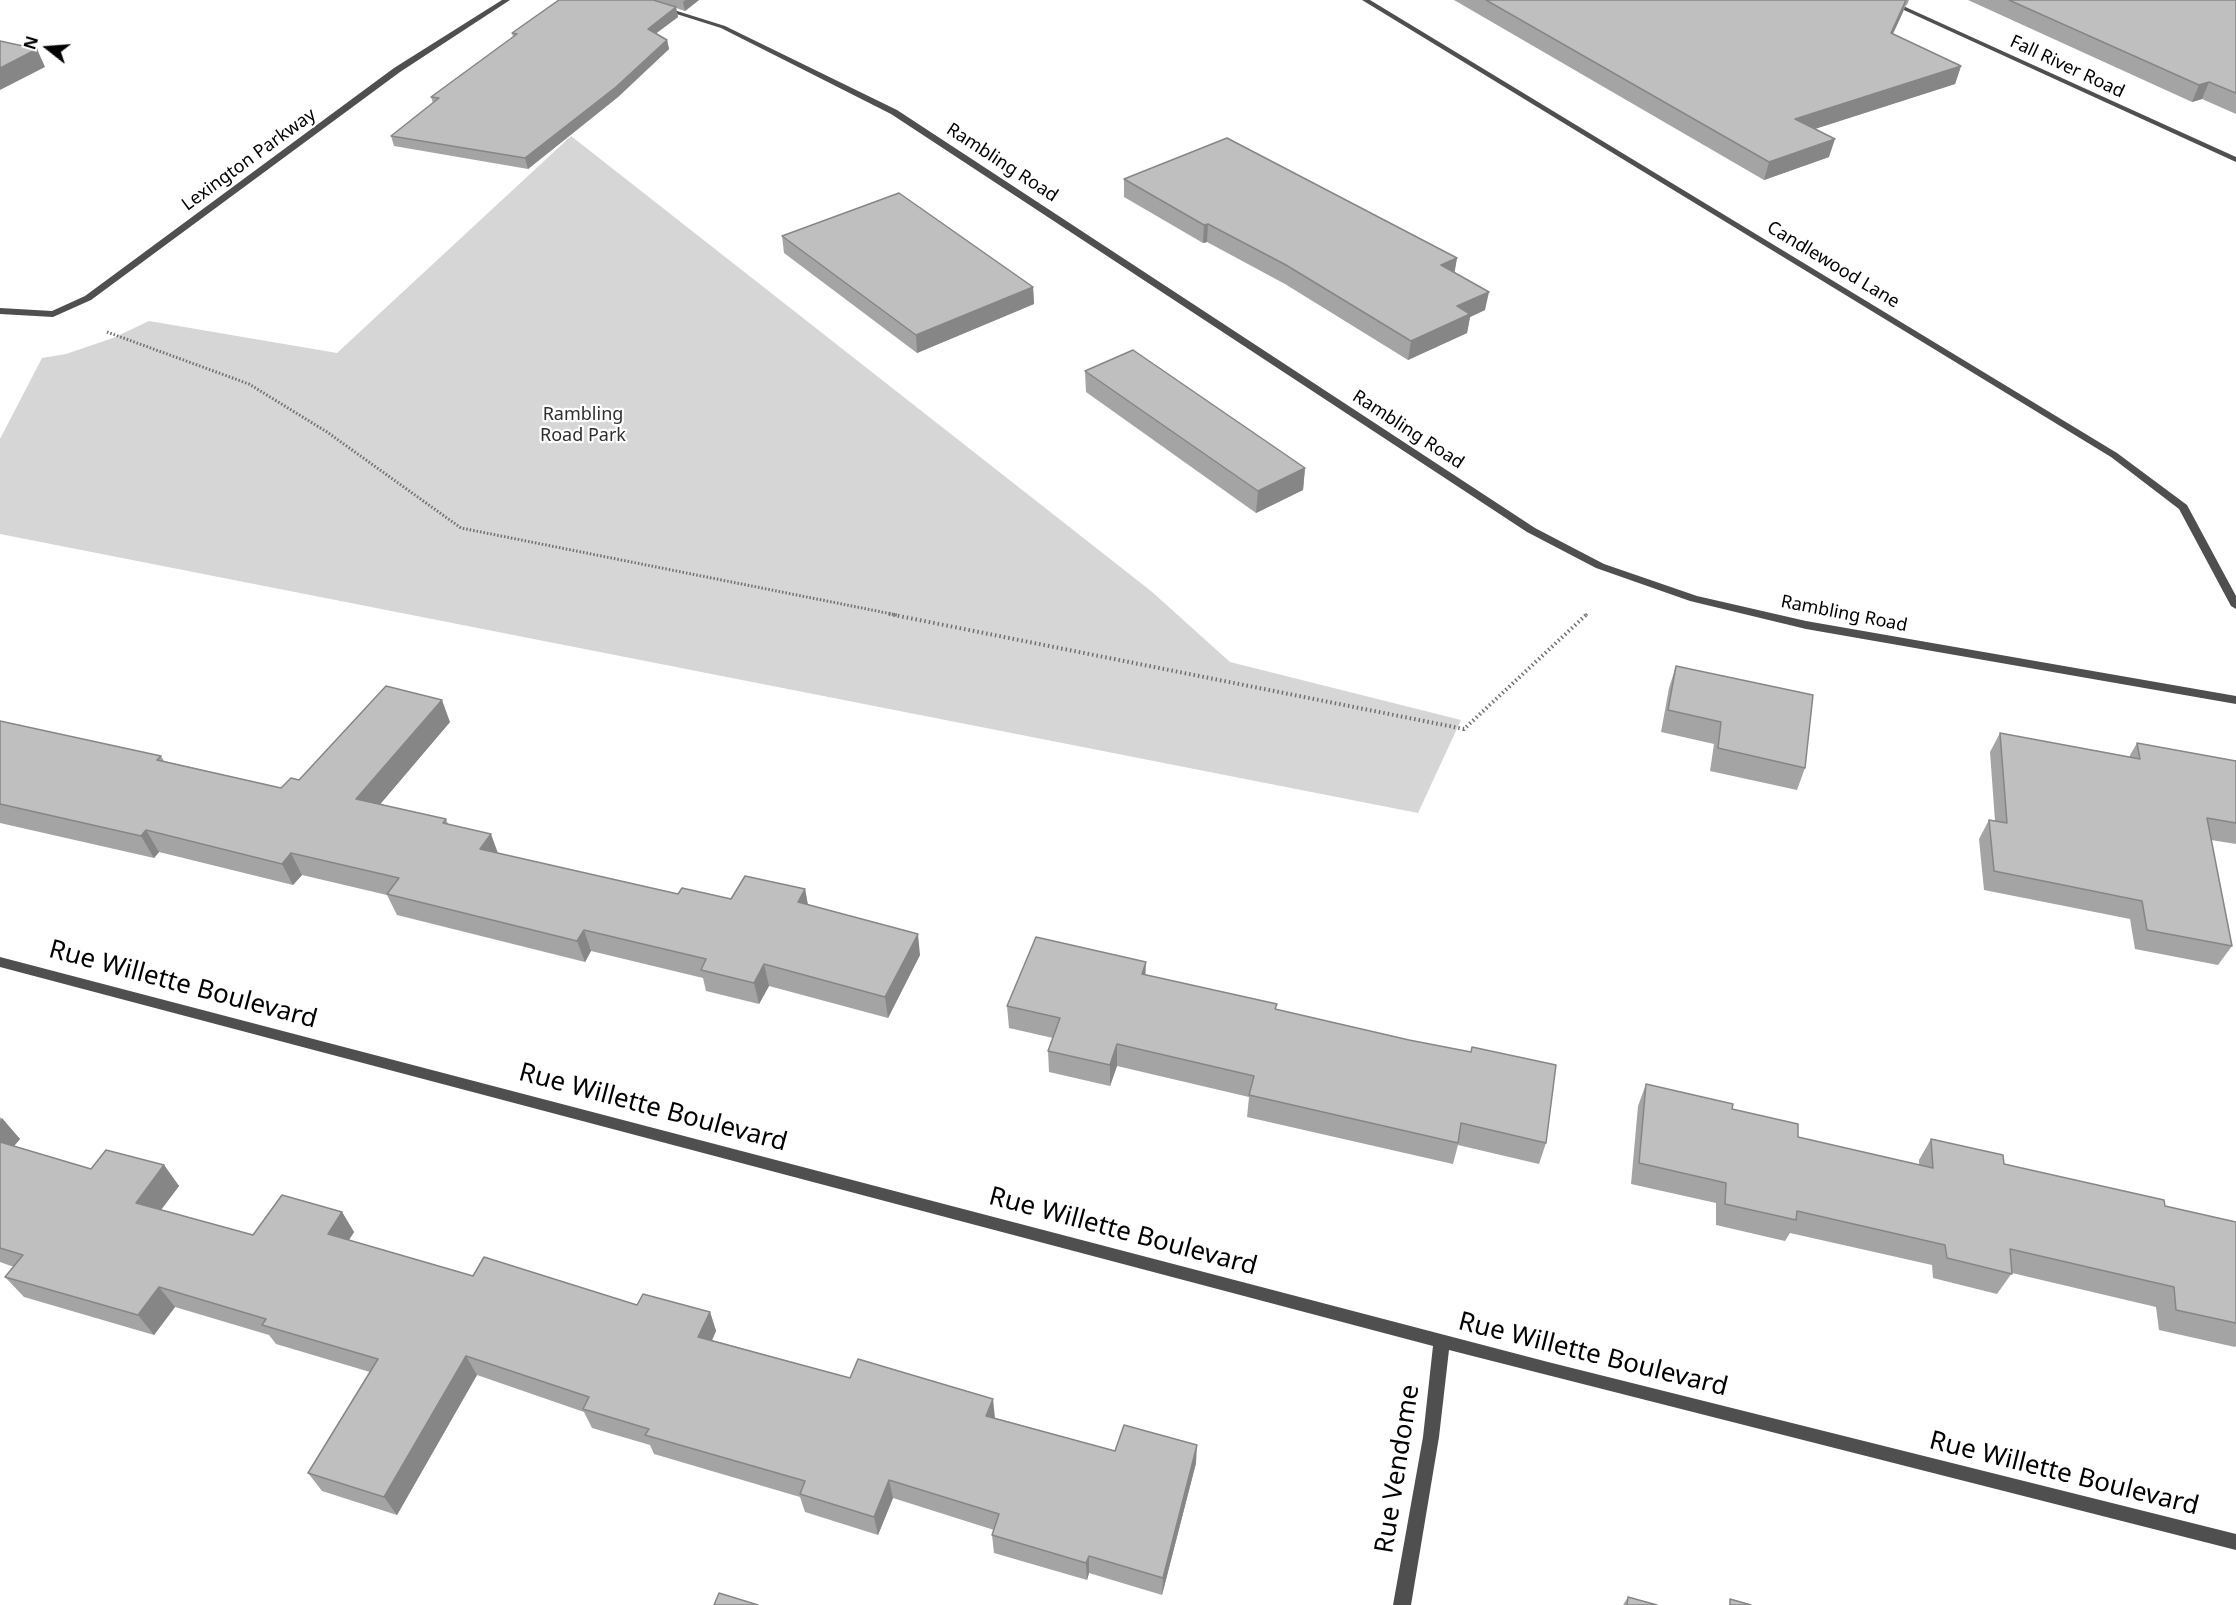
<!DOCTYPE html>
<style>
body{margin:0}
#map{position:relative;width:2236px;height:1605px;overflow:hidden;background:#fff;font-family:"Noto Sans",sans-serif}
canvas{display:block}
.north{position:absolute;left:18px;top:18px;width:60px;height:60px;-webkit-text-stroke:4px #fff;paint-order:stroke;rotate:287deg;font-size:16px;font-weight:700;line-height:24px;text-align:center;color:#000}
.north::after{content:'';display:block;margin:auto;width:21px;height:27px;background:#000;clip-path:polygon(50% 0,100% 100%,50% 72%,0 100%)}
</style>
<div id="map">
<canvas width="2236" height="1605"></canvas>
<div class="north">N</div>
</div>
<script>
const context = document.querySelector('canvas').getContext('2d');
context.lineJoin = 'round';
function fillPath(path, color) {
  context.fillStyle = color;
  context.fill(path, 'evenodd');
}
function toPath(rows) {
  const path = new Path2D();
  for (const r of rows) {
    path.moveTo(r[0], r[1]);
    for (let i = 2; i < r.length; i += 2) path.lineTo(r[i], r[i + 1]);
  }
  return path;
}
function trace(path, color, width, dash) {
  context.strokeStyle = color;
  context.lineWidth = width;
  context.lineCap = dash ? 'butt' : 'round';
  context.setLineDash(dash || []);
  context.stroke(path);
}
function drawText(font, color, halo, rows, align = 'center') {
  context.font = font + ' "Noto Sans",sans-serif';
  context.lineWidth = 4.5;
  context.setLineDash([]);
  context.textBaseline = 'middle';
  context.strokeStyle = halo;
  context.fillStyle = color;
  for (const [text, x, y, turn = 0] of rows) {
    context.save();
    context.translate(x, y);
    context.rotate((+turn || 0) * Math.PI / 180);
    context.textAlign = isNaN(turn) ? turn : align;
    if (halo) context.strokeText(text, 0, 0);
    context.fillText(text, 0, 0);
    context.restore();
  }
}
const green = toPath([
 [571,136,1151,591,1230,662,1461,720,1418,813,0,534,0,439,42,358,66,354,113,338,149,321,337,353]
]);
const pathFar1 = toPath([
 [107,332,249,384,327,432,461,528,897,615],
 [1586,615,1588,613]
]);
const path = toPath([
 [889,614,1464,729,1587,614]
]);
const minor = toPath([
 [502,0,510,0,400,72,91,300,53,317,0,314,0,308,52,311,85,296,394,68,502,0],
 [632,0,642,0,725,26,897,110,1535,528,1604,564,1697,596,1806,621,2236,696,2236,704,1806,629,1690,601,1596,568,1527,532,891,114,721,28,632,0],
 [1362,0,1370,0,2117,453,2187,505,2236,596,2236,609,2231,606,2179,509,2111,457,1362,0],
 [1882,0,1890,0,2236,157,2236,162,1882,0],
 [0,957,1548,1362,2236,1534,2236,1550,1449,1350,1439,1437,1411,1605,1393,1605,1423,1437,1433,1346,0,967,0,957]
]);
const wall = toPath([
 [559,0,699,0,685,11,676,8,678,17,656,33,667,40,669,49,618,97,528,169,394,146,391,136,433,103,431,97,513,37,512,33],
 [1454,0,1909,0,1907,5,1906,5,1903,12,1893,34,1961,66,1955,84,1814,129,1829,157,1764,180],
 [1968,0,2236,0,2236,114,2202,99,2192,102],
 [1124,179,1457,258,1454,272,1485,310,1470,317,1467,333,1408,360,1285,284,1207,242,1203,243,1124,197],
 [782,236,1033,287,1034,304,917,353,784,253],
 [1085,371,1305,468,1303,490,1256,513,1086,392],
 [1676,666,1805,768,1797,790,1710,771,1714,744,1661,732,1669,688],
 [0,721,161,756,164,761,281,788,299,780,450,722,380,804,446,819,448,824,499,854,678,894,731,899,805,889,808,905,920,955,888,1018,769,986,759,1004,706,991,703,978,591,951,585,962,397,915,387,895,302,875,293,885,159,852,154,858,0,823],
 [2000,733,2129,757,2137,743,2236,761,2236,844,2211,840,2232,946,2218,965,2135,949,2130,919,1984,890,1979,839,1989,820,1995,821,1990,752],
 [1146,975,1276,1009,1546,1143,1539,1164,1458,1145,1453,1164,1247,1117,1249,1097,1117,1066,1110,1086,1049,1072,1048,1051,1053,1038,1009,1028,1007,1006],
 [1646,1084,1732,1109,1798,1137,1919,1165,1919,1160,1931,1139,2004,1164,2165,1206,2236,1222,2236,1346,2235,1347,2159,1330,2156,1307,2012,1273,1997,1294,1933,1278,1932,1265,1790,1233,1785,1241,1716,1225,1716,1203,1631,1184,1638,1106],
 [0,1117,20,1139,14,1146,91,1169,164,1165,179,1186,161,1210,253,1235,342,1212,354,1232,349,1240,473,1276,637,1305,710,1312,716,1331,712,1340,1115,1451,1196,1463,1162,1595,1089,1573,1087,1580,994,1553,992,1535,994,1530,893,1498,878,1535,805,1512,800,1497,654,1454,650,1445,592,1428,584,1412,477,1375,397,1515,322,1491,308,1473,370,1372,276,1344,269,1335,175,1307,154,1335,24,1297,5,1277,14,1267,0,1262],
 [1628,1597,1657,1605,1623,1605]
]);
const shadedWall = toPath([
 [686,0,699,0,685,11,683,2],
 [1906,0,1903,12,1885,50,1891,33],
 [676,7,678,17,650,38,648,29],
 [667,40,669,49,618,97,528,169,525,158],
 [37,49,45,67,0,90,0,68],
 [1961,66,1955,84,1790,137,1795,119],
 [2209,82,2202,99,2192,102,2199,85],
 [1835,139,1829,157,1764,180,1769,162],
 [1208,224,1207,242,1203,243,1204,225],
 [1457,258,1454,276,1441,265],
 [1033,287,1034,304,917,353,916,335],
 [1489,292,1485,310,1470,317,1467,333,1408,360,1411,341,1457,306],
 [1305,468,1303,490,1256,513,1258,491],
 [442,700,450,722,366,821,356,799],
 [146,830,159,852,154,858,141,836],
 [491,834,499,856,480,849],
 [291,853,302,875,293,885,282,864],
 [805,889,809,911,798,902],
 [584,930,591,951,585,962,577,941],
 [918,934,920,955,888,1018,885,997],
 [1146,962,1145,984,1142,974],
 [764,964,769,986,759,1004,754,983],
 [1117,1044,1117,1066,1110,1086,1110,1065],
 [2,1118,20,1139,3,1159,0,1155,0,1121],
 [164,1165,179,1186,151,1223,136,1203],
 [342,1212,354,1232,340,1254,328,1234],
 [159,1287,175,1307,154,1335,138,1315],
 [710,1312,716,1331,705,1356,698,1337],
 [466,1356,477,1375,397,1515,384,1497],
 [993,1399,995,1418,989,1435,986,1416],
 [1197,1445,1196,1463,1162,1595,1163,1578],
 [889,1480,893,1498,878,1535,874,1517],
 [1089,1556,1089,1573,1087,1580,1086,1563]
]);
const building = toPath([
 [559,0,653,0,676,7,648,29,667,40,616,87,525,158,391,136,439,98,431,97,517,34,512,33,559,0],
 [1486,0,1906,0,1891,33,1961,66,1795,119,1835,139,1769,162,1486,0],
 [2009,0,2236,0,2236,93,2209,82,2199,85,2009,0],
 [0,41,37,49,0,68,0,41],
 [1227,138,1457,258,1441,265,1489,292,1457,306,1470,314,1411,341,1286,265,1208,224,1204,225,1124,179,1227,138],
 [899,193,1033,287,916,335,782,236,899,193],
 [1133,350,1305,468,1258,491,1085,371,1133,350],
 [1676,666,1813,695,1805,768,1718,748,1721,722,1668,710,1676,666],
 [386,686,442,700,356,799,446,819,443,823,491,834,480,849,678,894,682,888,731,899,745,876,805,889,798,902,918,934,885,997,764,964,754,983,701,970,706,959,584,930,577,941,387,894,399,878,291,853,282,864,146,830,141,836,0,804,0,721,161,756,157,760,281,788,291,778,299,780,386,686],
 [2000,733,2140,759,2137,743,2236,761,2236,823,2207,818,2232,946,2147,930,2142,901,1994,871,1989,820,2007,823,2000,733],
 [1036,937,1146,962,1142,974,1277,1004,1275,1009,1409,1040,1471,1052,1472,1047,1556,1065,1546,1143,1461,1123,1458,1143,1249,1095,1254,1076,1117,1044,1110,1065,1048,1051,1060,1018,1007,1006,1036,937],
 [1646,1084,1733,1104,1732,1109,1798,1124,1798,1137,1933,1168,1931,1139,2003,1155,2004,1164,2164,1200,2165,1206,2236,1222,2236,1323,2176,1310,2174,1287,2010,1249,2012,1274,1947,1258,1945,1245,1797,1211,1796,1220,1725,1204,1726,1183,1639,1163,1646,1084],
 [0,1142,91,1169,106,1150,164,1165,136,1203,253,1235,282,1195,342,1212,328,1234,473,1276,484,1257,637,1305,643,1294,710,1312,698,1337,850,1378,858,1359,993,1399,986,1416,1115,1451,1124,1425,1197,1445,1163,1578,1089,1556,1086,1563,992,1535,999,1514,889,1480,874,1517,800,1494,805,1481,645,1435,649,1429,583,1409,589,1397,466,1356,384,1497,308,1473,378,1359,262,1325,266,1319,159,1287,138,1315,5,1277,23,1255,0,1248,0,1142],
 [719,1593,758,1605,714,1605,719,1593],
 [1628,1597,1657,1605,1627,1605,1628,1597],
 [1730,1599,1751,1605,1730,1605,1730,1599]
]);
const farStreetnames = [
 ["Fall River Road",2067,67,25],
 ["Lexington Parkway",249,160,-36],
 ["Rambling Road",1002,163,33],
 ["Candlewood Lane",1833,265,31],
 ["Rambling Road",1408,430,33],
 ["Rambling Road",1844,614,11]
];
const farParknames = [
 ["Rambling",583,415],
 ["Road Park",583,436]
];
const nearStreetnames = [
 ["Rue Willette Boulevard",183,985,15],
 ["Rue Willette Boulevard",653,1108,15],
 ["Rue Willette Boulevard",1123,1232,15],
 ["Rue Willette Boulevard",1593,1355,14],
 ["Rue Vendome",1398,1469,-81],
 ["Rue Willette Boulevard",2064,1474,14]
];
fillPath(green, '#d6d6d6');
trace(pathFar1, '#717171', 3, [1.5, 2]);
trace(path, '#717171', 4, [1.5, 3]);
fillPath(minor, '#4f4f4f');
fillPath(wall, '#a4a4a4');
fillPath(shadedWall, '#868686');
fillPath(building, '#bfbfbf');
trace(building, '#868686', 1.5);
drawText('18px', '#000', '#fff', farStreetnames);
drawText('18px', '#2d2d2d', '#fff', farParknames);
drawText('26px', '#000', '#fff', nearStreetnames);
</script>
